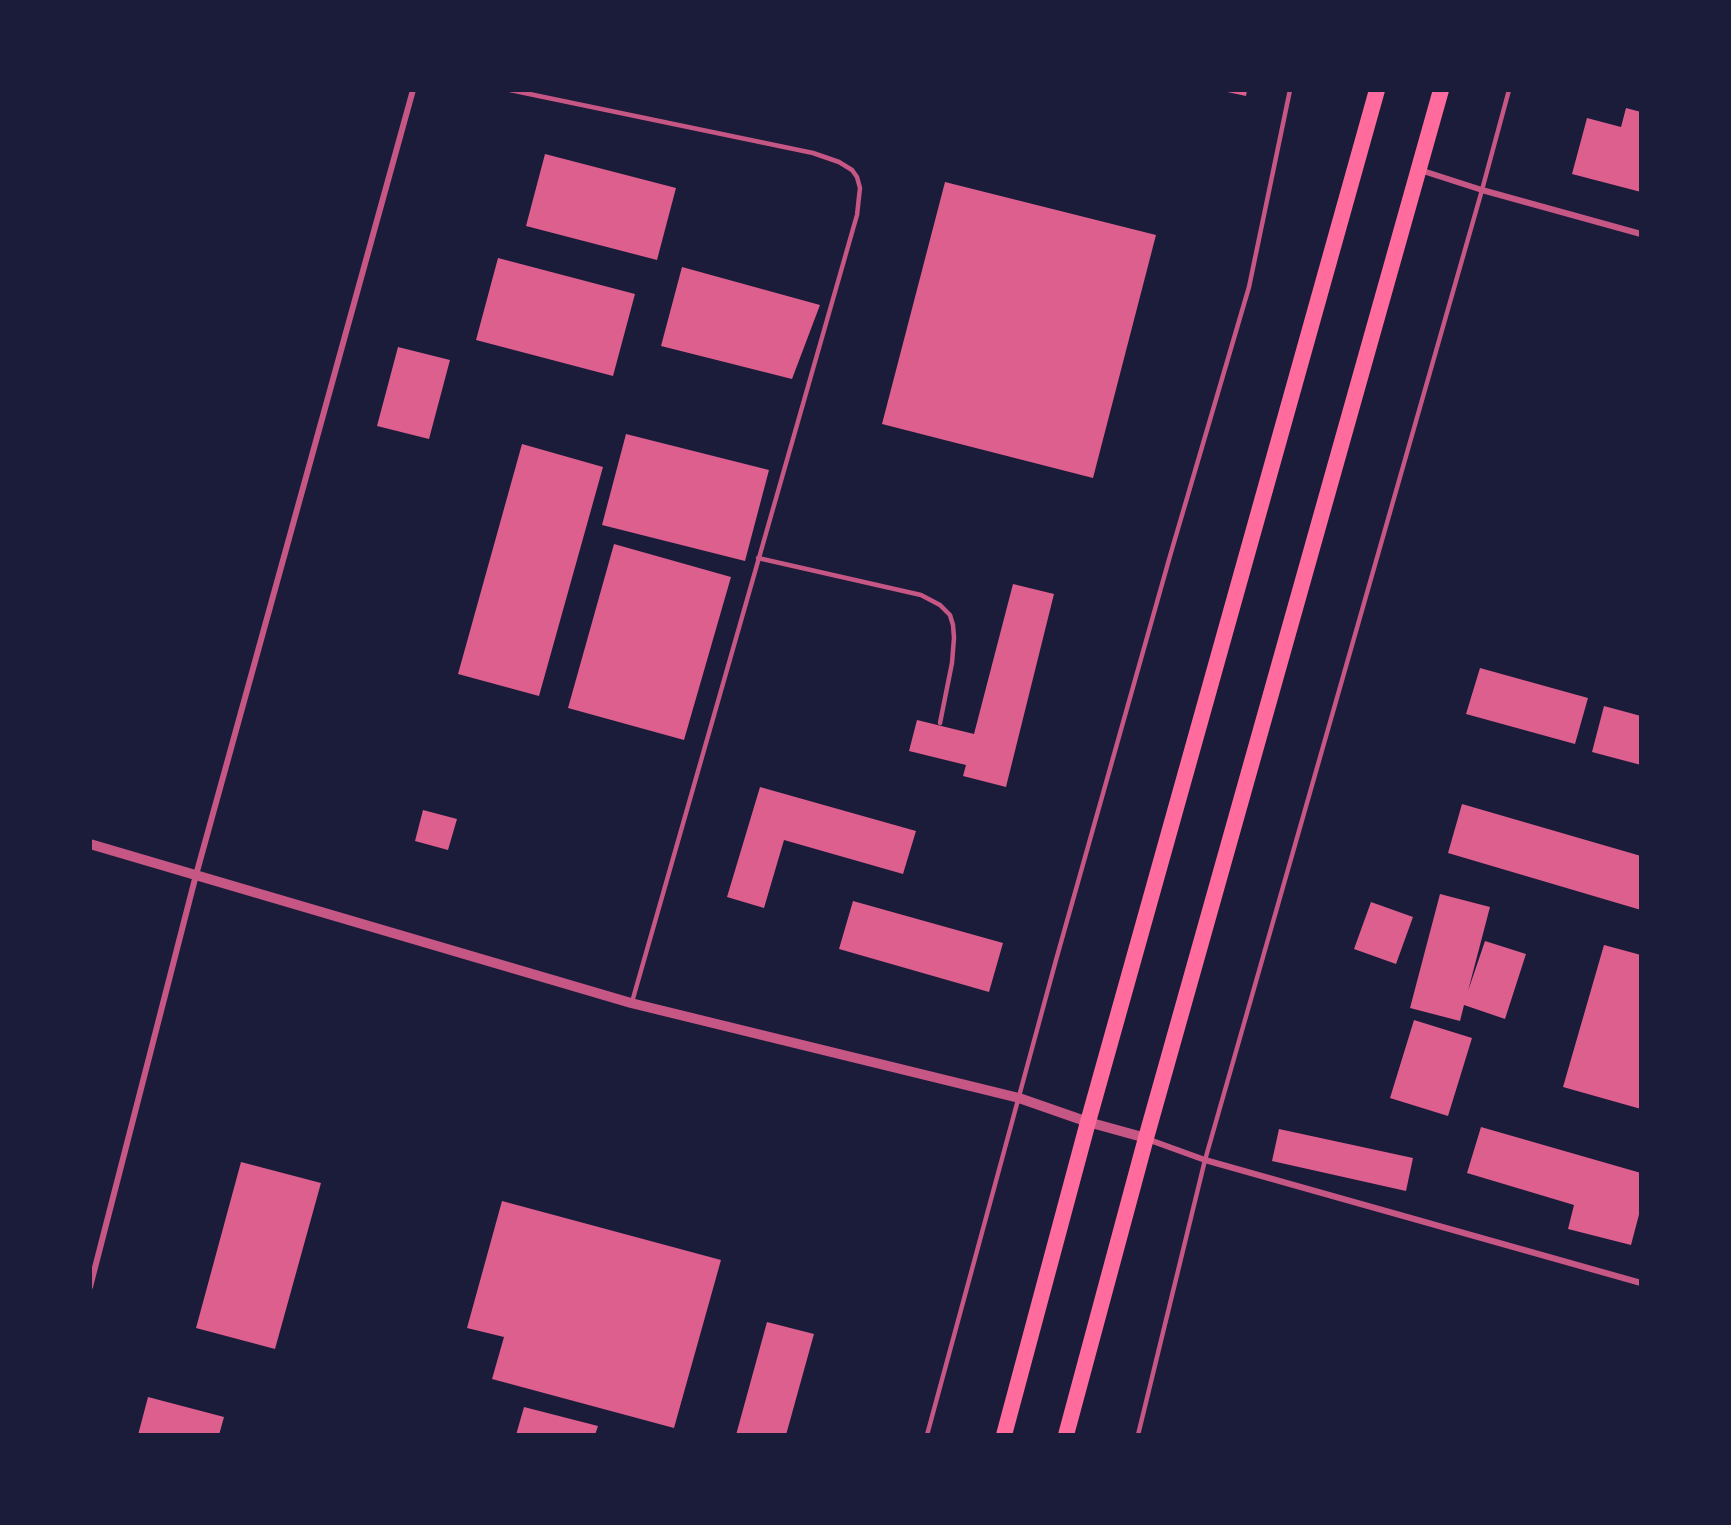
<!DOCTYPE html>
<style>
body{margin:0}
#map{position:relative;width:1731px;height:1525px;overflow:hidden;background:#1b1b3a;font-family:Helvetica,sans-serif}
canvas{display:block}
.frame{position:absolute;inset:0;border:92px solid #1b1b3a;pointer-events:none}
</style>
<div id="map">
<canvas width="1731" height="1525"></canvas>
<div class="frame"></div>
</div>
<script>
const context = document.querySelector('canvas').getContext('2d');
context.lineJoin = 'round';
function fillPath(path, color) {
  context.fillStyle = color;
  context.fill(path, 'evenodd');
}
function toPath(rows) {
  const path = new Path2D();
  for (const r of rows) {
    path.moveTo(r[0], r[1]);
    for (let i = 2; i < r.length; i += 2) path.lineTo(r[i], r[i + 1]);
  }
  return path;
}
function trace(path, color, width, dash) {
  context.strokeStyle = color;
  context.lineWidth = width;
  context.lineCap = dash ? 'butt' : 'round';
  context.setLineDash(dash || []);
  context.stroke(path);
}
const building = toPath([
 [1218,90,1247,90,1246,96],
 [1626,108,1641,112,1641,192,1572,174,1587,118,1621,127],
 [545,154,676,188,657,260,526,226],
 [945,182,1156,235,1093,478,882,424],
 [498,258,635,294,613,376,476,340],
 [682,267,820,305,792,379,661,346],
 [398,347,450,360,429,439,377,426],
 [626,434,769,470,745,561,602,525],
 [522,444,603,467,539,696,458,674],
 [614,544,731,577,684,740,568,708],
 [1013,584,1054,594,1006,787,963,776,966,765,909,751,917,720,974,734],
 [1480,668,1588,698,1575,744,1466,714],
 [1604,706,1641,716,1641,765,1592,752],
 [760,787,916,831,903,874,784,840,764,908,727,897],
 [1462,804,1641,856,1641,910,1448,853],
 [423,810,457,819,448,850,415,841],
 [1440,894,1490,907,1468,991,1485,941,1526,954,1505,1019,1464,1005,1460,1021,1410,1008],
 [853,901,1003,943,989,992,839,949],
 [1371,902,1413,917,1396,964,1354,949],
 [1604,945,1641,955,1641,1109,1563,1087],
 [1414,1020,1472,1038,1448,1116,1390,1098],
 [1481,1127,1641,1173,1641,1207,1631,1245,1568,1229,1574,1205,1467,1173],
 [1279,1129,1413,1158,1406,1191,1272,1161],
 [241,1162,321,1183,275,1349,196,1328],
 [502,1201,721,1260,674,1428,492,1379,504,1337,467,1328],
 [767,1322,814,1334,786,1435,736,1435],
 [148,1397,224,1417,219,1435,138,1435],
 [524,1407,598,1426,595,1435,516,1435]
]);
const service = toPath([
 [510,90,813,153,839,162,852,170,857,177,860,188,857,215,632,1002],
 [758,558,921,595,940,605,950,615,953,625,954,638,952,663,940,723],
 [927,1435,1056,960,1170,556,1249,287,1290,90],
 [1138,1435,1205,1160,1482,190,1509,90]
]);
const minor = toPath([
 [1420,170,1482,190,1641,234],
 [1147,1139,1205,1160,1641,1283],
 [90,1287,196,875,413,90]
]);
const tertiary = toPath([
 [90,844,631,1003,1019,1098,1088,1122,1146,1138]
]);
const trunk = toPath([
 [1004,1435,1088,1122,1377,90],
 [1066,1435,1146,1138,1441,90]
]);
fillPath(building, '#dd5f8e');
trace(service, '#c65784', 4.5);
trace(minor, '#c65784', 6);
trace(tertiary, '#c65784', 10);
trace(trunk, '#ff6b9d', 16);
</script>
